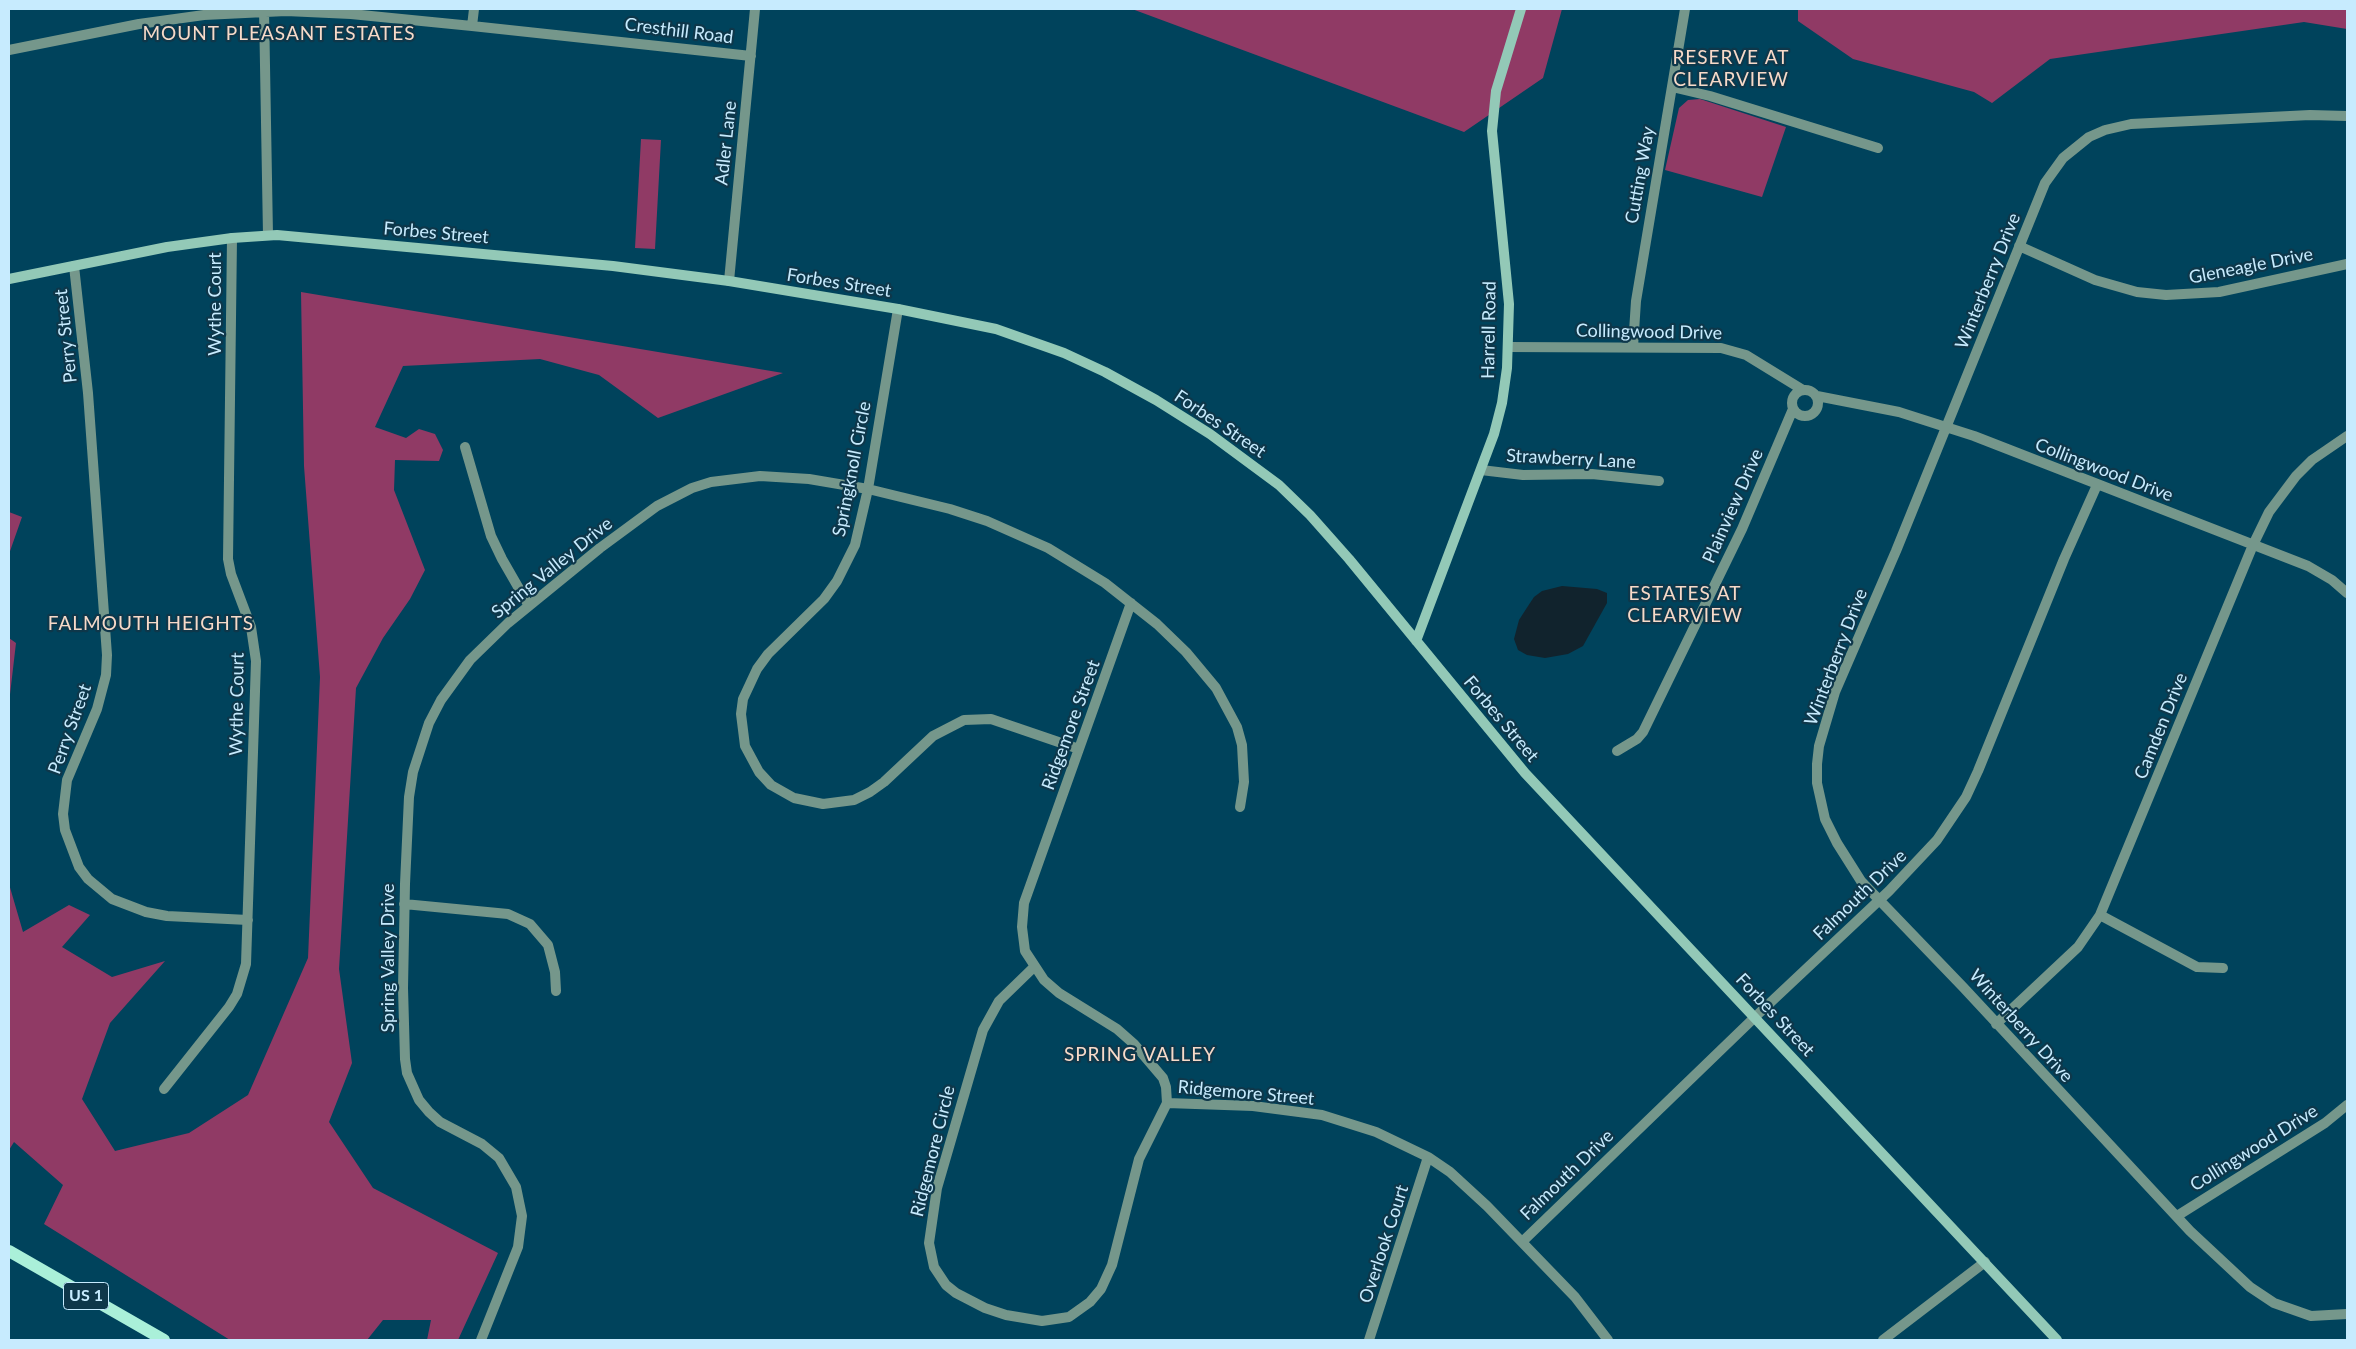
<!DOCTYPE html>
<style>
body{margin:0}
#map{position:relative;width:2356px;height:1349px;overflow:hidden;background:#00435c;font-family:Lato,sans-serif}
canvas{display:block}
.frame{position:absolute;inset:0;border:10px solid #c7ebfe;pointer-events:none}
</style>
<div id="map">
<canvas width="2356" height="1349"></canvas>
<div class="frame"></div>
</div>
<script>
const context = document.querySelector('canvas').getContext('2d');
context.lineJoin = 'round';
function fillPath(path, color) {
  context.fillStyle = color;
  context.fill(path, 'evenodd');
}
function toPath(rows) {
  const path = new Path2D();
  for (const r of rows) {
    if (r.length === 3) {
      path.moveTo(r[0] + r[2], r[1]);
      path.arc(r[0], r[1], r[2], 0, 2 * Math.PI);
      continue;
    }
    path.moveTo(r[0], r[1]);
    for (let i = 2; i < r.length; i += 2) path.lineTo(r[i], r[i + 1]);
  }
  return path;
}
function trace(path, color, width, dash) {
  context.strokeStyle = color;
  context.lineWidth = width;
  context.lineCap = dash ? 'butt' : 'round';
  context.setLineDash(dash || []);
  context.stroke(path);
}
function drawText(font, color, halo, rows, align = 'center') {
  context.font = font + ' Lato,sans-serif';
  context.lineWidth = 4.5;
  context.setLineDash([]);
  context.textBaseline = 'middle';
  context.strokeStyle = halo;
  context.fillStyle = color;
  for (const [text, x, y, turn = 0] of rows) {
    context.save();
    context.translate(x, y);
    context.rotate((+turn || 0) * Math.PI / 180);
    context.textAlign = isNaN(turn) ? turn : align;
    if (halo) context.strokeText(text, 0, 0);
    context.fillText(text, 0, 0);
    context.restore();
  }
}
const green = toPath([
 [1132,9,1562,9,1543,78,1464,132],
 [1798,9,2347,9,2347,29,2304,22,2050,59,1992,103,1974,92,1853,59,1798,21],
 [1700,99,1786,127,1762,197,1665,170,1679,108,1688,100],
 [641,139,661,140,655,249,635,248],
 [301,292,783,373,658,418,599,375,540,359,403,366,375,427,406,438,419,429,435,434,443,450,439,461,395,460,394,490,425,570,410,599,383,638,356,688,339,969,352,1063,329,1122,373,1188,498,1253,458,1340,427,1340,431,1320,383,1320,367,1340,230,1340,44,1224,63,1185,14,1142,9,1150,9,884,23,932,69,905,90,915,62,947,112,977,165,961,110,1023,82,1099,115,1151,189,1133,248,1095,308,958,320,677,304,466],
 [9,512,22,517,9,554],
 [9,638,16,643,9,703]
]);
const water = toPath([
 [1562,586,1597,589,1607,593,1607,603,1583,646,1568,654,1545,658,1527,655,1518,650,1514,639,1519,620,1528,606,1534,597,1542,591]
]);
const street = toPath([
 [264,9,268,235],
 [472,26,474,9],
 [9,50,139,24,204,15,286,11,351,14,472,26,751,56],
 [1672,87,1710,96,1878,148],
 [2347,116,2310,115,2131,124,2105,130,2089,137,2063,158,2045,183,1896,551,1835,692,1819,746,1817,764,1817,783,1825,819,1837,843,1861,881,1963,987,2190,1231,2250,1287,2274,1303,2311,1316,2347,1314],
 [2019,246,2095,280,2137,292,2166,295,2219,292,2347,264],
 [74,266,88,393,107,655,106,675,97,709,67,780,63,814,65,830,79,867,88,879,112,899,146,912,167,916,248,920],
 [729,281,755,9],
 [898,309,868,489,855,545,837,581,824,599,768,654,757,669,743,699,741,714,745,746,759,772,771,785,794,798,823,804,854,800,870,792,884,782,933,736,964,720,991,719,1079,749],
 [1508,347,1721,348,1746,355,1803,390],
 [1633,347,1636,301,1685,9],
 [1805,403,13],
 [1817,396,1899,412,1974,436,2308,566,2332,580,2347,593],
 [465,447,491,536,502,559,529,606],
 [1481,470,1523,475,1592,474,1659,481],
 [1617,751,1637,739,1643,732,1742,529,1793,409],
 [404,904,508,914,530,924,548,945,555,972,556,991],
 [2100,915,2197,967,2223,968],
 [1034,967,999,1001,983,1030,937,1188,929,1243,934,1267,946,1285,956,1293,985,1308,1006,1315,1042,1321,1069,1317,1090,1302,1101,1289,1112,1265,1139,1159,1167,1103,1166,1087,1163,1078,1134,1044,1117,1029,1059,993,1044,980,1025,951,1022,927,1024,903,1131,603],
 [1996,1024,2078,947,2100,915,2253,545,2269,512,2296,476,2312,460,2347,436],
 [164,1089,229,1007,237,994,246,964,256,661,251,627,231,574,228,559,232,238],
 [1167,1103,1253,1106,1322,1115,1376,1132,1428,1157,1450,1172,1487,1206,1575,1297,1608,1340],
 [2177,1216,2325,1123,2347,1105],
 [1522,1242,1755,1017,1889,891,1937,840,1966,797,1978,771,2064,559,2097,485],
 [481,1340,518,1247,522,1216,516,1187,499,1158,482,1144,440,1122,429,1112,419,1100,407,1073,405,1059,403,988,405,884,409,797,413,772,429,723,441,700,470,660,508,623,600,548,657,506,692,488,711,482,760,476,809,479,868,489,950,509,987,521,1048,548,1105,583,1157,624,1186,652,1216,688,1237,727,1242,745,1244,782,1240,807],
 [1369,1340,1428,1157],
 [1883,1340,1985,1262]
]);
const secondary = toPath([
 [9,279,167,247,232,238,277,235,613,266,729,281,898,309,996,329,1064,353,1105,372,1156,400,1210,434,1279,485,1310,515,1349,559,1525,773,2057,1340],
 [1416,641,1494,434,1502,403,1507,368,1509,304,1492,131,1496,91,1521,9]
]);
const primary = toPath([
 [9,1251,164,1340]
]);
const shields = [
 [86,1296,45]
];
const shieldNames = [
 ["US 1",86,1296]
];
const streetNames = [
 ["Cresthill Road",679,31,7],
 ["Adler Lane",726,143,-84],
 ["Cutting Way",1640,175,-80],
 ["Forbes Street",436,233,5],
 ["Gleneagle Drive",2251,266,-11],
 ["Winterberry Drive",1988,281,-68],
 ["Forbes Street",839,283,9],
 ["Wythe Court",215,304,-90],
 ["Harrell Road",1489,330,-89],
 ["Collingwood Drive",1649,332,1],
 ["Perry Street",66,336,-96],
 ["Forbes Street",1220,424,34],
 ["Strawberry Lane",1571,459,3],
 ["Springknoll Circle",852,469,-79],
 ["Collingwood Drive",2104,470,21],
 ["Plainview Drive",1733,506,-66],
 ["Spring Valley Drive",552,568,-39],
 ["Winterberry Drive",1836,657,-69],
 ["Wythe Court",237,704,-89],
 ["Forbes Street",1501,719,50],
 ["Ridgemore Street",1071,725,-70],
 ["Camden Drive",2161,726,-68],
 ["Perry Street",70,729,-70],
 ["Falmouth Drive",1860,895,-44],
 ["Spring Valley Drive",388,958,-90],
 ["Forbes Street",1775,1015,47],
 ["Winterberry Drive",2021,1026,48],
 ["Ridgemore Street",1246,1093,5],
 ["Collingwood Drive",2254,1148,-32],
 ["Ridgemore Circle",933,1151,-76],
 ["Falmouth Drive",1567,1175,-44],
 ["Overlook Court",1384,1244,-72]
];
const neighbourhoodNames = [
 ["MOUNT PLEASANT ESTATES",279,34],
 ["RESERVE AT",1731,58],
 ["CLEARVIEW",1731,80],
 ["ESTATES AT",1685,594],
 ["CLEARVIEW",1685,616],
 ["FALMOUTH HEIGHTS",151,624],
 ["SPRING VALLEY",1140,1055]
];
fillPath(green, '#903a65');
fillPath(water, '#11232d');
trace(street, '#75978b', 10);
trace(secondary, '#93c9b7', 10);
trace(primary, '#aaf0d9', 12);
for (const [x, y, w] of shields) {
  const box = new Path2D();
  box.roundRect(x - w / 2, y - 13.5, w, 27, 4);
  context.fillStyle = '#0e374a';
  context.fill(box);
  trace(box, '#c7ebfe', 1);
}
drawText('bold 16px', '#c7ebfe', null, shieldNames);
drawText('18px', '#c7ebfe', '#0e374a', streetNames);
context.letterSpacing = '1px';
drawText('19px', '#f7dac9', '#0e374a', neighbourhoodNames);
context.letterSpacing = '0px';
</script>
